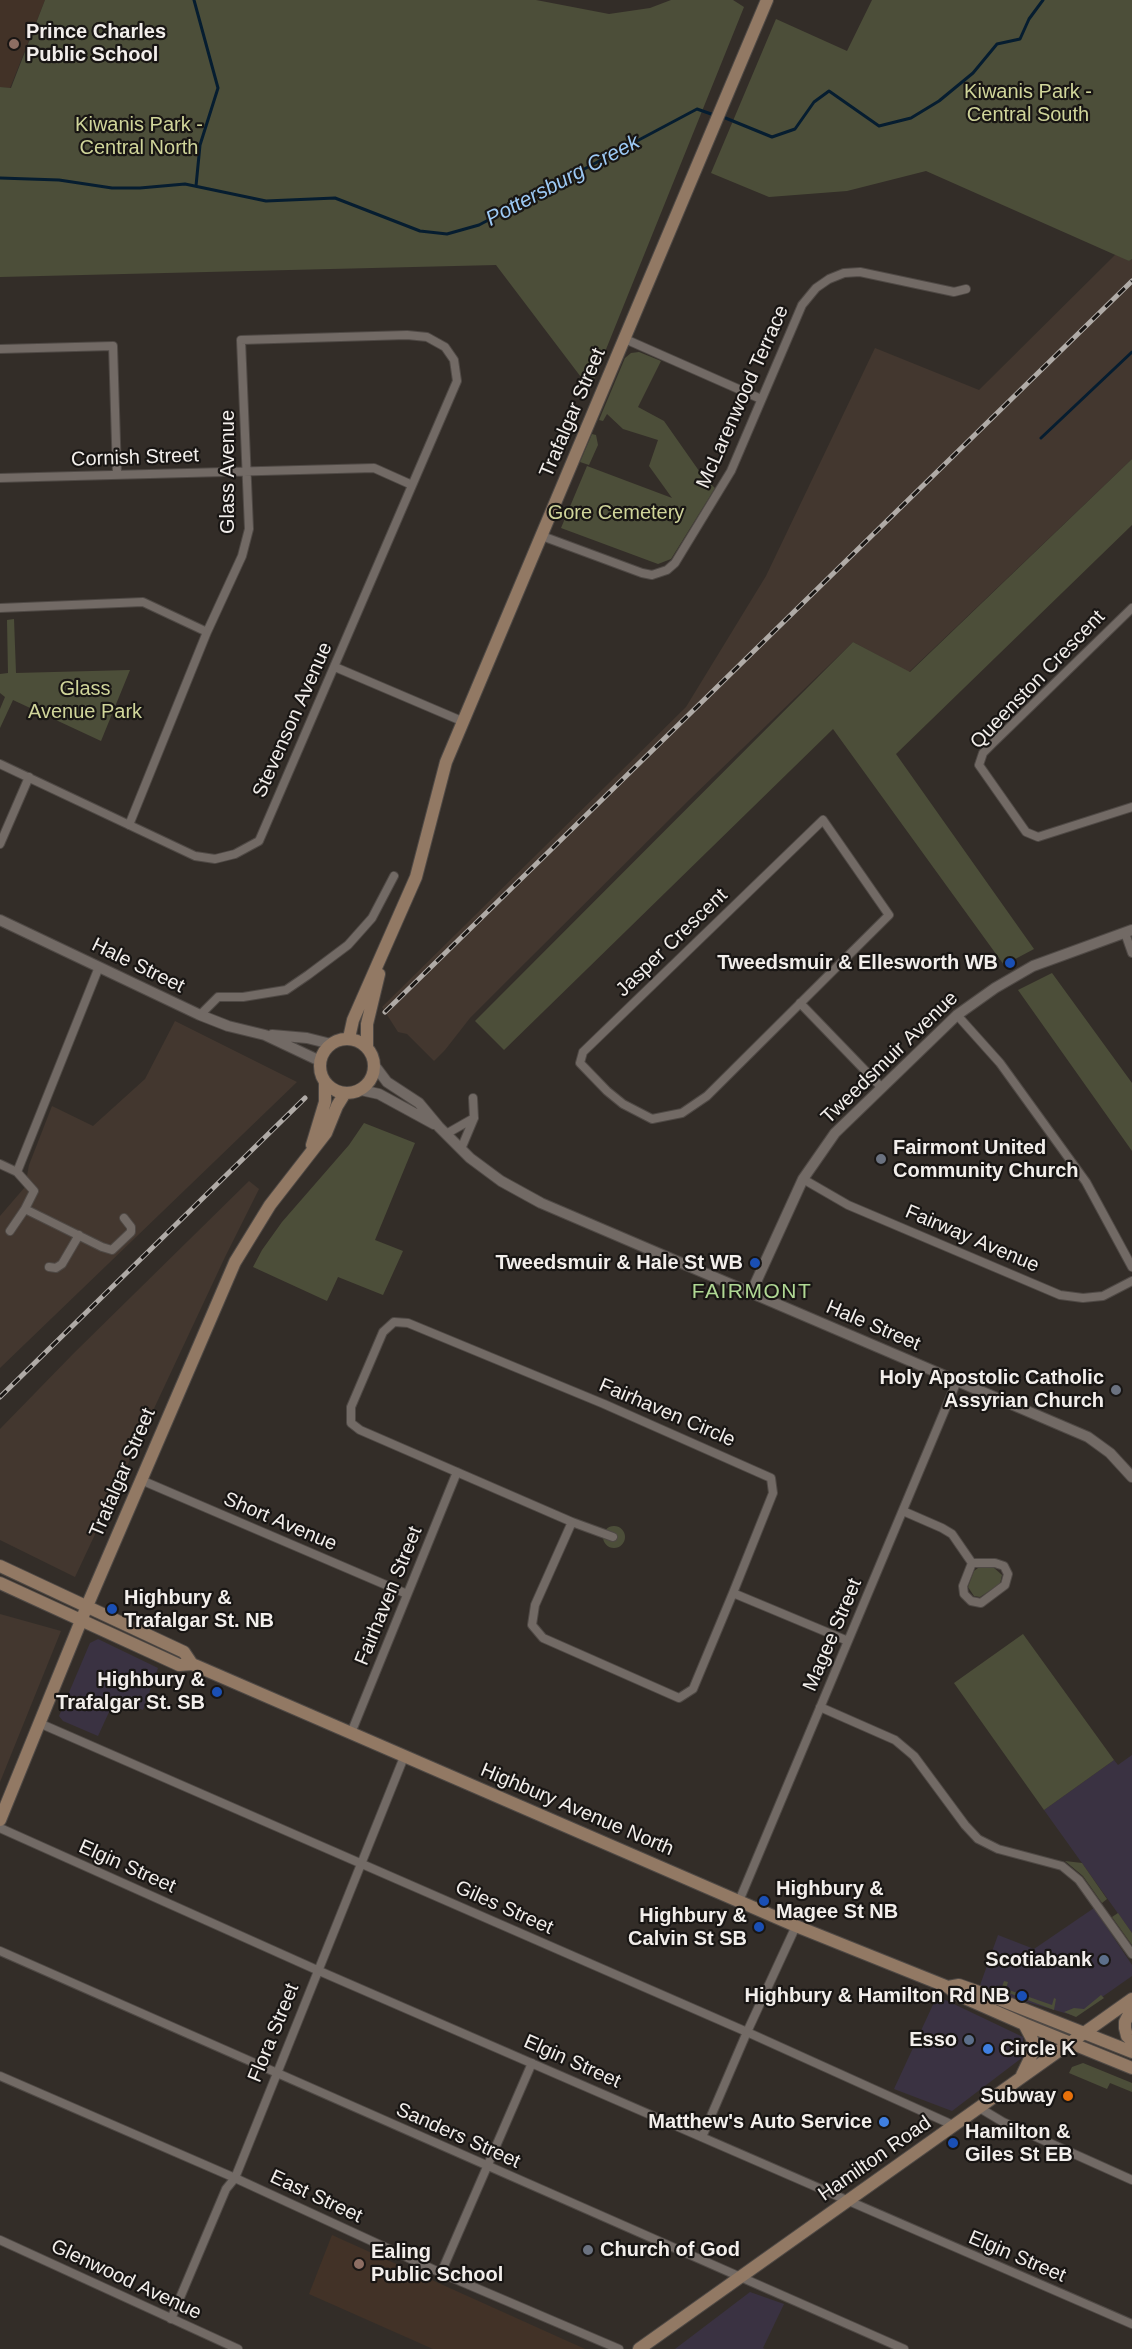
<!DOCTYPE html>
<style>
body{margin:0}
canvas{display:block;background:#332d28}
</style>
<canvas width="1132" height="2349"></canvas>
<script>
const context = document.querySelector('canvas').getContext('2d');
context.lineJoin = 'round';
function fillPath(path, color) {
  context.fillStyle = color;
  context.fill(path, 'evenodd');
}
function toPath(rows) {
  const path = new Path2D();
  for (const r of rows) {
    if (r.length === 3) {
      path.moveTo(r[0] + r[2], r[1]);
      path.arc(r[0], r[1], r[2], 0, 2 * Math.PI);
      continue;
    }
    path.moveTo(r[0], r[1]);
    for (let i = 2; i < r.length; i += 2) path.lineTo(r[i], r[i + 1]);
  }
  return path;
}
function trace(path, color, width, dash) {
  context.strokeStyle = color;
  context.lineWidth = width;
  context.lineCap = dash ? 'butt' : 'round';
  context.setLineDash(dash || []);
  context.stroke(path);
}
function drawText(font, color, halo, rows, align = 'center') {
  context.font = font + ' Arial,sans-serif';
  context.lineWidth = 4.5;
  context.setLineDash([]);
  context.textBaseline = 'middle';
  context.strokeStyle = halo;
  context.fillStyle = color;
  for (const [text, x, y, turn = 0] of rows) {
    context.save();
    context.translate(x, y);
    context.rotate((+turn || 0) * Math.PI / 180);
    context.textAlign = isNaN(turn) ? turn : align;
    if (halo) context.strokeText(text, 0, 0);
    context.fillText(text, 0, 0);
    context.restore();
  }
}
const commercial = toPath([
 [98,1639,158,1668,143,1710,115,1699,98,1736,63,1721,59,1716,90,1643],
 [1132,1755,1132,1933,1044,1810,1114,1760,1118,1765],
 [1094,1908,1132,1965,1132,1976,1075,2016,979,1988,998,1935,1034,1949],
 [937,1996,1023,2037,1023,2057,952,2111,894,2089],
 [750,2292,784,2304,763,2348,765,2349,675,2349]
]);
const built = toPath([
 [1116,254,1129,261,1132,259,1132,459,909,672,853,642,689,800,526,962,470,1018,445,1050,434,1061,407,1034,398,1032,382,1007,686,707,766,576,875,348,979,390],
 [175,1021,297,1082,0,1368,0,1216,25,1187,29,1165,52,1106,93,1126,145,1079],
 [249,1181,259,1189,225,1257,75,1577,0,1540,0,1429,74,1353],
 [0,1614,61,1631,0,1782]
]);
const education = toPath([
 [0,0,45,0,10,88,0,87],
 [332,2235,585,2349,433,2349,309,2294]
]);
const green = toPath([
 [45,0,536,0,609,14,650,8,671,0,733,0,744,7,590,389,496,265,0,277,0,87,11,88],
 [872,0,1132,0,1132,259,1129,261,926,171,847,191,769,197,711,173,776,19,847,51],
 [639,352,661,361,638,407,664,421,704,478,715,488,671,559,658,564,561,528,587,466,672,498,649,466,658,440,623,429,607,414,603,421,599,420,625,358,631,353],
 [592,434,596,435,598,445,589,465,580,462],
 [1132,459,1132,525,896,754,1034,949,1004,965,833,729,504,1050,475,1021,853,642,910,672],
 [14,619,16,673,130,670,101,741,13,700,0,728,0,709,5,697,0,693,0,674,8,673,7,620],
 [1052,973,1132,1083,1132,1151,1018,990],
 [364,1123,415,1143,375,1240,403,1251,383,1295,338,1277,327,1301,253,1267,262,1250,282,1222,349,1145],
 [614,1537,11],
 [993,1567,1002,1575,1000,1584,980,1597,974,1596,968,1587,974,1571,978,1568],
 [1023,1634,1114,1760,1044,1810,954,1683],
 [1065,1861,1082,1863,1107,1899,1102,1903,1083,1876],
 [1118,1913,1132,1933,1132,1945,1112,1917],
 [1004,1981,1008,1982,1006,1989,1052,2005,1054,1998,1056,1999,1054,2010,1001,1990],
 [1101,1995,1104,1998,1076,2017,1064,2012,1074,2008,1084,2009],
 [1083,2063,1132,2083,1132,2092,1110,2083,1107,2089,1069,2073,1072,2067]
]);
const stream = toPath([
 [194,0,218,88,200,145,196,186],
 [723,117,772,137,795,129,814,102,829,91,879,126,911,118,939,101,973,73,997,44,1020,39,1029,19,1043,0],
 [0,178,59,180,112,188,140,188,185,184,266,201,335,198,420,231,447,234,479,225,697,109,714,115],
 [1041,438,1132,352]
]);
const minor = toPath([
 [625,339,761,399],
 [0,349,113,346,117,474],
 [0,478,374,468,412,485],
 [542,536,642,573,652,575,667,570,675,563,731,471,802,305,816,288,829,279,844,273,860,272,954,292,966,289],
 [0,608,143,602,207,632],
 [1132,608,992,744,983,753,979,765,1026,832,1038,837,1132,807],
 [335,667,464,722],
 [0,764,195,856,215,859,235,854,259,841,457,381,454,360,445,347,427,337,407,335,241,340,249,529,242,556,207,632,129,825],
 [823,820,889,915,707,1096,682,1113,652,1119,623,1104,607,1091,580,1063,583,1052,823,820],
 [0,844,29,777],
 [1125,933,1132,953],
 [800,1003,882,1088],
 [200,1015,218,997,243,997,286,990,308,975,348,945,372,918,394,876],
 [957,1015,1000,1063,1086,1182,1132,1267],
 [446,1134,474,1118],
 [461,1149,474,1118,473,1098],
 [0,1164,17,1172,99,967],
 [17,1172,34,1191,25,1209,102,1247,112,1250,131,1232,131,1227,124,1218],
 [803,1179,848,1205,1060,1295,1083,1298,1103,1296,1132,1281],
 [10,1231,25,1209],
 [49,1267,56,1268,62,1264,79,1235],
 [141,1480,407,1594],
 [903,1511,942,1528,952,1534,972,1563,963,1586,964,1594,971,1601,981,1603,1005,1585,1008,1574,1004,1566,995,1563,972,1563],
 [572,1522,535,1605,532,1625,543,1638,679,1698,693,1689,733,1593,773,1493,771,1478,604,1404,408,1323,394,1322,383,1332,351,1407,351,1423,360,1430,572,1522,613,1537],
 [733,1593,848,1641],
 [820,1707,895,1740,914,1756,965,1825,978,1839,998,1849,1062,1866,1079,1880,1132,1954],
 [39,1723,747,2032,955,2126],
 [351,1733,457,1472],
 [0,1828,317,1970,1132,2324],
 [739,1901,957,1381],
 [0,1951,904,2349],
 [0,2076,235,2178,441,2273,619,2349],
 [978,2107,1003,2122,1132,2180],
 [702,2137,747,2032,796,1926],
 [0,2240,238,2349],
 [441,2273,532,2063],
 [171,2319,226,2189,235,2178,404,1757]
]);
const tertiary = toPath([
 [0,920,200,1015,228,1026,265,1035,320,1061],
 [272,1035,307,1038,331,1044],
 [375,1066,387,1082,419,1103,439,1127,470,1158,501,1181,541,1203,1088,1437,1110,1453,1132,1477],
 [361,1090,379,1094,434,1124],
 [751,1293,803,1179,835,1133,957,1015,995,988,1033,966,1132,930]
]);
const secondary = toPath([
 [349,1038,353,1020,416,877,446,762,767,0],
 [347,1066,27],
 [367,1046,367,1024,379,974],
 [312,1145,325,1102,325,1082],
 [0,1566,184,1652,192,1664],
 [0,1583,179,1665,192,1664,796,1926,948,1987,958,1995,1024,2024,1132,2068],
 [0,1820,87,1606,235,1262,270,1205,326,1133,337,1106,345,1093],
 [948,1987,959,1985,993,1997,1132,2052],
 [1132,2008,1125,2022,1125,2028,1127,2036,1132,2041],
 [1022,2075,1034,2050,1032,2039,1024,2024],
 [639,2349,1132,1999]
]);
const rail = toPath([
 [385,1012,1132,281],
 [0,1397,305,1098]
]);
const markers = [
 [14,44,6,"#8d6e63"],
 [1010,963,6,"#1a4fb4"],
 [881,1159,6,"#6b7280"],
 [755,1263,6,"#1a4fb4"],
 [1116,1390,6,"#6b7280"],
 [112,1609,6,"#1a4fb4"],
 [217,1692,6,"#1a4fb4"],
 [764,1901,6,"#1a4fb4"],
 [759,1927,6,"#1a4fb4"],
 [1104,1960,6,"#5c6f8a"],
 [1022,1996,6,"#1a4fb4"],
 [969,2040,6,"#5c6f8a"],
 [988,2049,6,"#3f7fe0"],
 [1068,2096,6,"#e8710a"],
 [884,2122,6,"#3f7fe0"],
 [953,2143,6,"#1a4fb4"],
 [588,2250,6,"#6b7280"],
 [359,2264,6,"#8d6e63"]
];
const poiNames = [
 ["Prince Charles",26,32,"left"],
 ["Public School",26,55,"left"],
 ["Tweedsmuir & Ellesworth WB",998,963],
 ["Fairmont United",893,1148,"left"],
 ["Community Church",893,1171,"left"],
 ["Tweedsmuir & Hale St WB",743,1263],
 ["Holy Apostolic Catholic",1104,1378],
 ["Assyrian Church",1104,1401],
 ["Highbury &",124,1598,"left"],
 ["Trafalgar St. NB",124,1621,"left"],
 ["Highbury &",205,1680],
 ["Trafalgar St. SB",205,1703],
 ["Highbury &",776,1889,"left"],
 ["Magee St NB",776,1912,"left"],
 ["Highbury &",747,1916],
 ["Calvin St SB",747,1939],
 ["Scotiabank",1092,1960],
 ["Highbury & Hamilton Rd NB",1010,1996],
 ["Esso",957,2040],
 ["Circle K",1000,2049,"left"],
 ["Subway",1056,2096],
 ["Matthew's Auto Service",872,2122],
 ["Hamilton &",965,2132,"left"],
 ["Giles St EB",965,2155,"left"],
 ["Church of God",600,2250,"left"],
 ["Ealing",371,2252,"left"],
 ["Public School",371,2275,"left"]
];
const parkNames = [
 ["Kiwanis Park -",1028,92],
 ["Central South",1028,115],
 ["Kiwanis Park -",139,125],
 ["Central North",139,148],
 ["Gore Cemetery",616,513],
 ["Glass",85,689],
 ["Avenue Park",85,712]
];
const streetNames = [
 ["McLarenwood Terrace",743,397,-66],
 ["Trafalgar Street",573,413,-67],
 ["Cornish Street",135,458,-2],
 ["Glass Avenue",228,472,-90],
 ["Queenston Crescent",1038,680,-46],
 ["Stevenson Avenue",293,720,-66],
 ["Jasper Crescent",672,943,-44],
 ["Hale Street",138,966,26],
 ["Tweedsmuir Avenue",890,1058,-44],
 ["Fairway Avenue",972,1239,23],
 ["Hale Street",873,1326,23],
 ["Fairhaven Circle",667,1413,23],
 ["Trafalgar Street",123,1473,-67],
 ["Short Avenue",280,1522,23],
 ["Fairhaven Street",389,1596,-68],
 ["Magee Street",833,1635,-67],
 ["Highbury Avenue North",577,1810,23],
 ["Elgin Street",127,1867,24],
 ["Giles Street",504,1908,24],
 ["Flora Street",274,2033,-68],
 ["Elgin Street",572,2062,24],
 ["Sanders Street",458,2136,24],
 ["Hamilton Road",875,2159,-35],
 ["East Street",316,2197,25],
 ["Elgin Street",1017,2257,23],
 ["Glenwood Avenue",126,2280,25]
];
const waterNames = [
 ["Pottersburg Creek",563,181,-28]
];
const neighbourhoodNames = [
 ["FAIRMONT",752,1292]
];
fillPath(commercial, '#3a3242');
fillPath(built, '#43372f');
fillPath(education, '#423227');
fillPath(green, '#4c4e39');
trace(stream, '#061d30', 3);
trace(minor, '#4f4945', 10);
trace(tertiary, '#4f4945', 12);
trace(secondary, '#4f4945', 14);
trace(minor, '#726a65', 8);
trace(tertiary, '#726a65', 10);
trace(secondary, '#927964', 12);
trace(rail, '#b0aba7', 5);
trace(rail, '#191614', 3, [9]);
for (const [x, y, r, color] of markers) {
  const dot = new Path2D();
  dot.arc(x, y, r, 0, 2 * Math.PI);
  context.fillStyle = color;
  context.fill(dot);
  trace(dot, '#191614', 2);
}
drawText('bold 20px', '#f2eeeb', '#191614', poiNames, 'right');
drawText('20px', '#d0d59a', '#191614', parkNames);
drawText('20px', '#f2eeeb', '#191614', streetNames);
drawText('italic 21px', '#9dcaf5', '#191614', waterNames);
context.letterSpacing = '1.5px';
drawText('21px', '#b0d894', '#191614', neighbourhoodNames);
context.letterSpacing = '0px';
</script>
